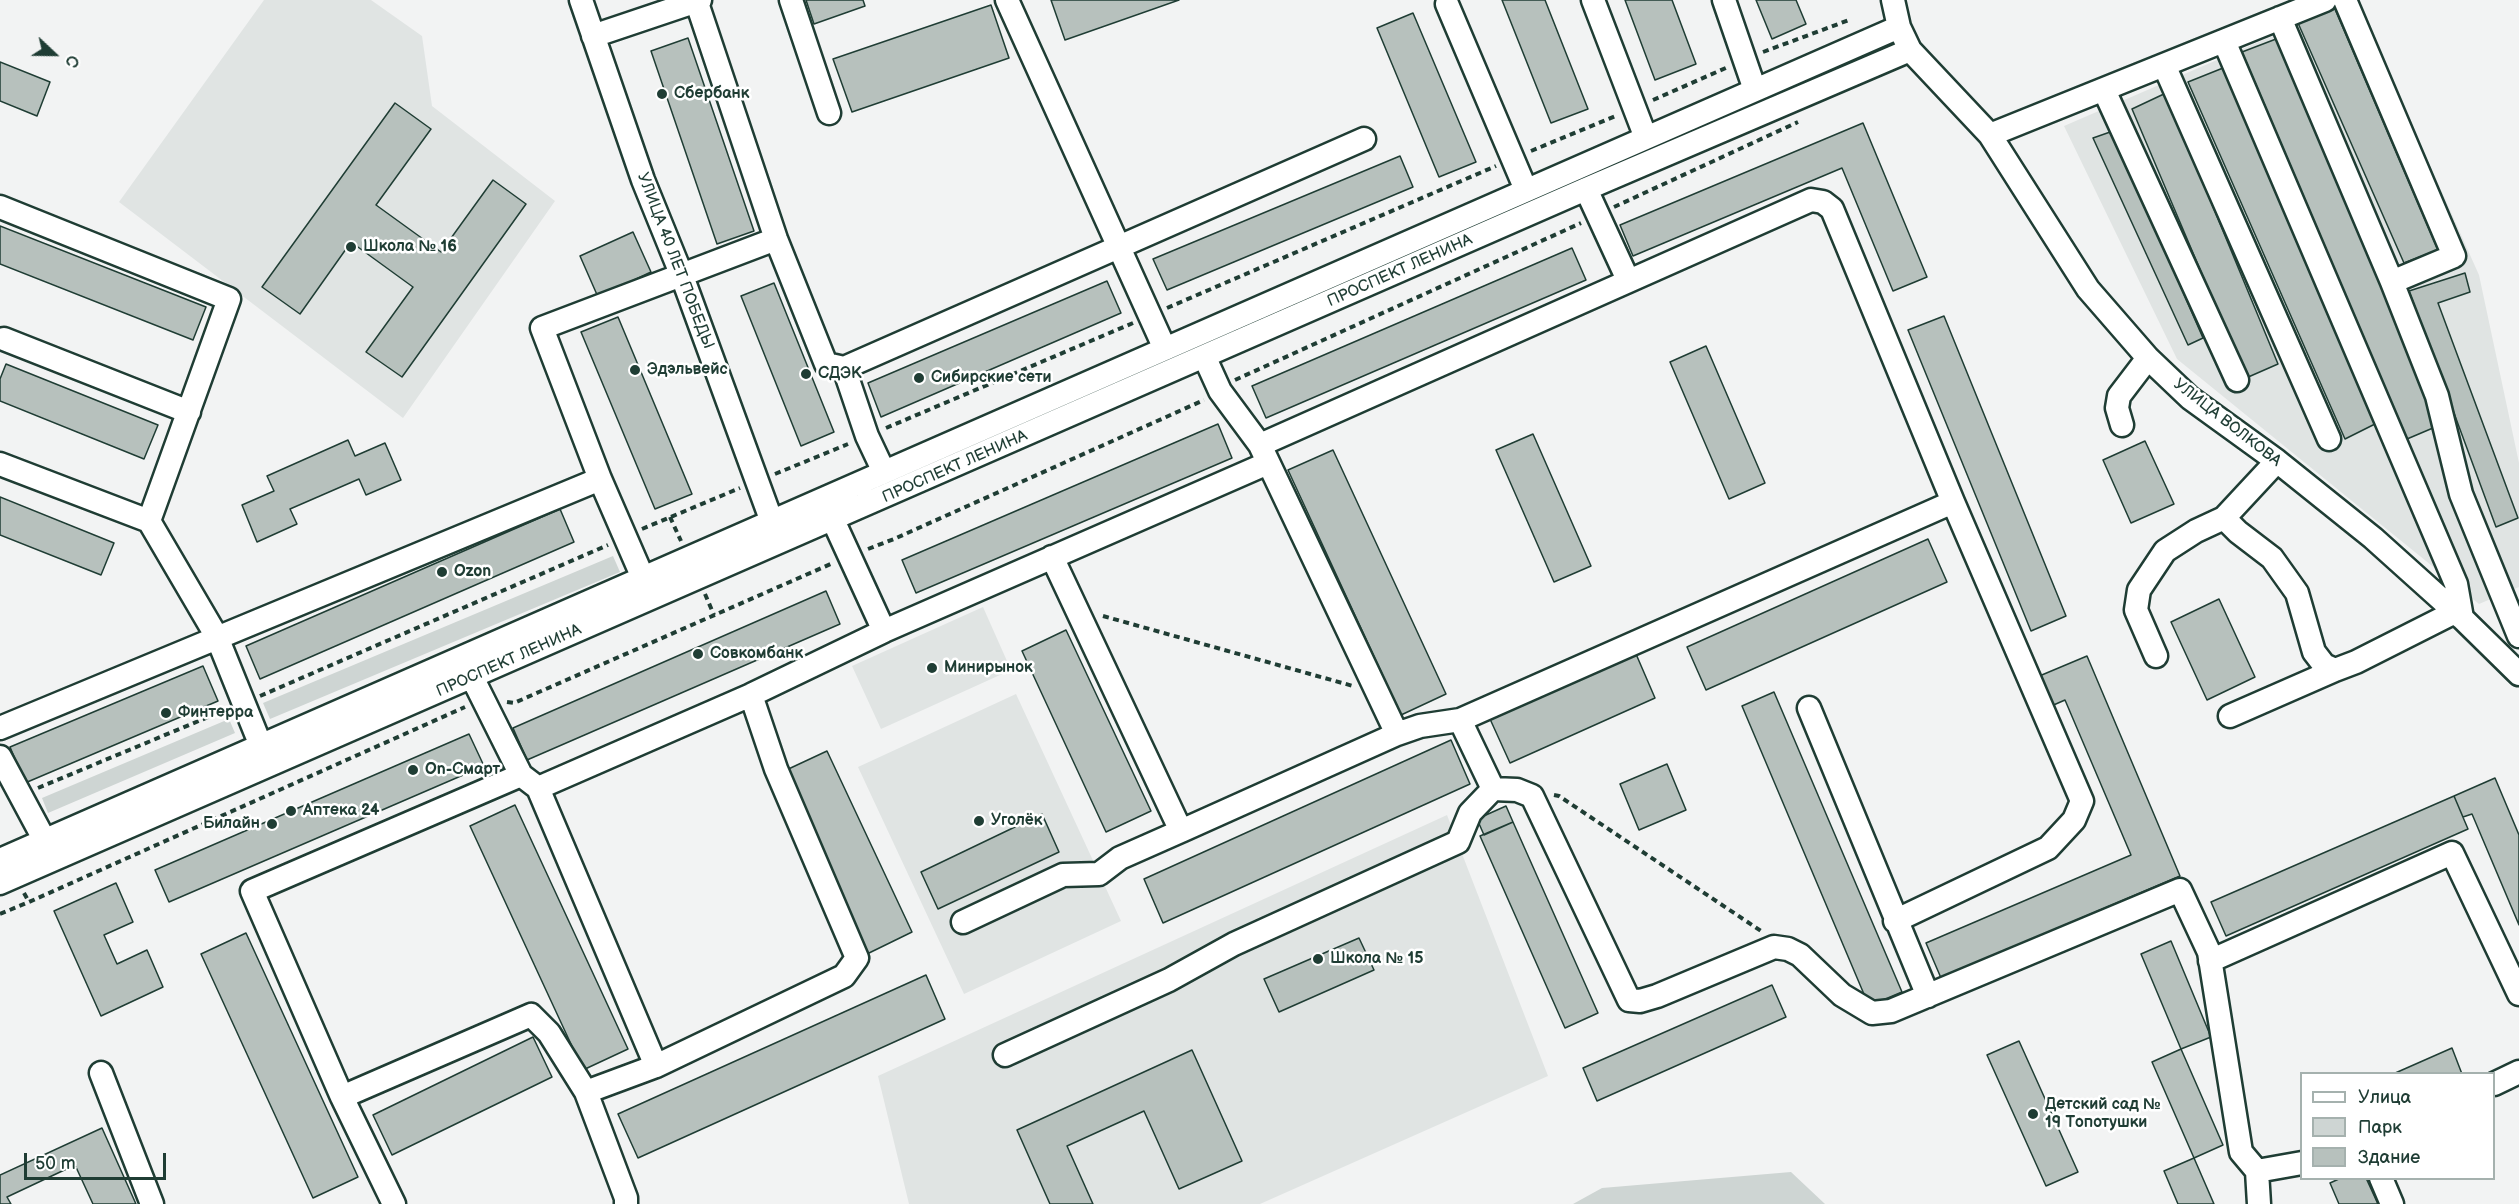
<!DOCTYPE html>
<meta charset="utf-8">
<style>
body{margin:0}
#map{position:relative;width:2519px;height:1204px;overflow:hidden;background:#f2f3f3;font-family:"Balsamiq Sans",sans-serif}
canvas{display:block}
.legend{position:absolute;left:2300px;top:1072px;width:195px;height:108px;box-sizing:border-box;background:#fff;border:2px solid #a5b1ae;margin:0;padding:8px 10px;list-style:none;font-size:18px;color:#1f3d34}
.legend li{display:flex;align-items:center;gap:12px;height:30px}
.legend b{width:30px;border:2px solid #a5b1ae}
.north{position:absolute;left:24px;top:24px;width:60px;height:60px;-webkit-text-stroke:4px #fff;paint-order:stroke;rotate:112deg;font-size:16px;font-weight:700;line-height:24px;text-align:center;color:#1f3d34}
.north::after{content:'';display:block;margin:auto;width:21px;height:27px;background:#1f3d34;clip-path:polygon(50% 0,100% 100%,50% 72%,0 100%)}
.scale{position:absolute;left:24px;top:1153px;width:142px;height:27px;box-sizing:border-box;border:3px solid #1f3d34;border-top:0;padding-left:8px;font-size:18px;line-height:21px;white-space:nowrap;color:#1f3d34;-webkit-text-stroke:4px #fff;paint-order:stroke}
</style>
<div id="map">
<canvas width="2519" height="1204"></canvas>
<ul class="legend">
<li><b style="height:8px;background:#fff"></b>Улица</li>
<li><b style="height:16px;background:#ced5d3"></b>Парк</li>
<li><b style="height:16px;background:#b7c1bd"></b>Здание</li>
</ul>
<div class="north">С</div>
<div class="scale">50 m</div>
</div>
<script>
const context = document.querySelector('canvas').getContext('2d');
context.lineJoin = 'round';
function fillPath(path, color) {
  context.fillStyle = color;
  context.fill(path, 'evenodd');
}
function toPath(rows) {
  const path = new Path2D();
  for (const r of rows) {
    path.moveTo(r[0], r[1]);
    for (let i = 2; i < r.length; i += 2) path.lineTo(r[i], r[i + 1]);
  }
  return path;
}
function trace(path, color, width, dash) {
  context.strokeStyle = color;
  context.lineWidth = width;
  context.lineCap = dash ? 'butt' : 'round';
  context.setLineDash(dash || []);
  context.stroke(path);
}
function drawText(font, color, halo, rows, align = 'center') {
  context.font = font + ' "Balsamiq Sans",sans-serif';
  context.lineWidth = 5;
  context.setLineDash([]);
  context.textBaseline = 'middle';
  context.strokeStyle = halo;
  context.fillStyle = color;
  for (const [text, x, y, turn = 0] of rows) {
    context.save();
    context.translate(x, y);
    context.rotate((+turn || 0) * Math.PI / 180);
    context.textAlign = isNaN(turn) ? turn : align;
    if (halo) context.strokeText(text, 0, 0);
    context.fillText(text, 0, 0);
    context.restore();
  }
}
const built = toPath([
 [264,0,371,0,422,36,432,106,555,201,403,418,119,202],
 [2356,0,2479,275,2519,463,2519,587,2479,604,2177,359,2064,126],
 [983,607,1011,670,881,729,852,666],
 [1016,694,1121,921,964,994,858,767],
 [1447,815,1548,1076,1260,1204,909,1204,878,1076]
]);
const green = toPath([
 [613,556,620,572,270,719,263,703],
 [229,719,235,733,48,813,42,798],
 [1791,1172,1825,1204,1573,1204,1602,1188]
]);
const building = toPath([
 [806,0,863,0,865,6,814,24,806,0],
 [1051,0,1179,0,1065,40,1051,0],
 [1502,0,1545,0,1588,109,1551,123,1502,0],
 [1625,0,1672,0,1696,64,1655,80,1625,0],
 [1756,0,1796,0,1806,24,1772,39,1756,0],
 [991,5,1009,58,852,112,833,59,991,5],
 [2335,9,2438,250,2404,263,2298,23,2335,9],
 [1413,13,1476,162,1439,177,1377,28,1413,13],
 [688,38,754,231,717,244,651,51,688,38],
 [2276,39,2440,425,2407,439,2242,52,2276,39],
 [0,62,50,82,37,116,0,101,0,62],
 [2223,68,2377,423,2345,439,2188,82,2223,68],
 [2166,93,2278,364,2246,378,2132,109,2166,93],
 [395,103,431,129,376,205,441,252,493,180,526,204,402,377,366,352,413,287,351,242,300,314,262,287,395,103],
 [1863,123,1927,277,1893,291,1842,168,1633,256,1620,225,1863,123],
 [2113,131,2203,338,2188,345,2093,138,2113,131],
 [1400,156,1413,187,1167,290,1153,259,1400,156],
 [0,226,206,307,193,340,0,264,0,226],
 [633,232,651,272,598,297,580,256,633,232],
 [1572,248,1586,280,1266,418,1252,386,1572,248],
 [2465,273,2470,292,2438,303,2518,518,2496,527,2409,291,2465,273],
 [1107,281,1121,313,881,417,868,383,1107,281],
 [774,283,834,432,801,446,741,296,774,283],
 [1944,316,2066,616,2031,631,1908,330,1944,316],
 [618,317,692,494,655,509,581,332,618,317],
 [1706,346,1765,483,1729,499,1670,362,1706,346],
 [6,364,158,425,144,459,0,401,0,379,6,364],
 [1218,424,1232,458,916,593,902,560,1218,424],
 [1533,434,1591,566,1554,582,1496,450,1533,434],
 [348,440,355,456,385,443,401,480,366,495,359,479,290,509,297,524,257,542,242,505,274,491,267,476,348,440],
 [2145,441,2174,504,2131,523,2103,460,2145,441],
 [1333,450,1446,694,1401,715,1288,470,1333,450],
 [0,497,114,543,101,575,0,535,0,497],
 [560,509,574,542,260,679,246,646,560,509],
 [1928,539,1947,582,1706,690,1687,647,1928,539],
 [826,591,840,624,527,760,513,728,826,591],
 [2219,599,2255,677,2207,700,2171,622,2219,599],
 [1066,630,1151,811,1106,832,1022,651,1066,630],
 [1636,654,1655,698,1510,763,1490,719,1636,654],
 [2087,656,2180,876,1941,978,1926,943,2131,855,2065,700,2049,707,2037,677,2087,656],
 [203,666,218,701,25,783,10,747,203,666],
 [1774,692,1902,992,1869,1006,1742,706,1774,692],
 [469,734,484,766,169,902,155,870,469,734],
 [1451,740,1470,784,1163,923,1144,879,1451,740],
 [827,751,912,932,867,954,782,772,827,751],
 [1667,764,1686,810,1639,830,1620,784,1667,764],
 [2495,778,2519,835,2519,925,2472,814,2463,817,2454,796,2495,778],
 [2454,796,2468,829,2226,936,2211,902,2454,796],
 [515,805,628,1049,583,1070,470,826,515,805],
 [1506,806,1513,822,1484,835,1477,819,1506,806],
 [1042,814,1059,852,938,909,921,872,1042,814],
 [1513,822,1598,1013,1565,1028,1480,836,1513,822],
 [116,883,133,922,104,935,117,964,147,950,163,987,101,1016,54,911,116,883],
 [246,933,358,1177,313,1198,201,954,246,933],
 [1359,938,1374,970,1279,1012,1264,979,1359,938],
 [2171,941,2211,1037,2181,1049,2141,954,2171,941],
 [926,975,945,1019,638,1158,618,1114,926,975],
 [1772,985,1786,1017,1597,1101,1583,1068,1772,985],
 [533,1037,552,1077,392,1155,373,1115,533,1037],
 [2019,1041,2078,1172,2046,1186,1987,1055,2019,1041],
 [2452,1048,2462,1074,2393,1074,2452,1048],
 [2181,1049,2223,1145,2194,1158,2152,1062,2181,1049],
 [1192,1050,1242,1161,1179,1189,1144,1111,1067,1146,1093,1204,1050,1204,1017,1130,1192,1050],
 [102,1128,136,1204,93,1204,75,1165,7,1197,11,1204,0,1204,0,1175,102,1128],
 [2194,1158,2214,1204,2178,1204,2164,1171,2194,1158],
 [2341,1178,2366,1178,2378,1204,2339,1204,2330,1183,2341,1178]
]);
const path = toPath([
 [1763,52,1849,20],
 [1653,100,1728,67],
 [1531,151,1618,115],
 [1614,207,1798,122],
 [1167,308,1496,166],
 [1235,380,1581,223],
 [886,428,1133,323],
 [775,474,848,444],
 [670,517,681,541],
 [642,529,740,488],
 [868,549,894,539,1204,400],
 [705,594,714,615],
 [1103,616,1353,686],
 [260,696,608,545],
 [507,702,514,703,833,563],
 [38,788,225,710],
 [1554,795,1559,796,1761,931],
 [24,893,29,902,465,707],
 [0,914,29,902]
]);
const minor = toPath([
 [581,0,643,180,682,276,776,533],
 [696,0,776,239,826,364,844,368,867,436,884,472],
 [791,0,829,113],
 [1007,0,1165,349],
 [1593,0,1646,138],
 [1724,0,1755,90],
 [1893,0,1899,27,1910,50,1990,135,2088,289,2148,358,2190,398,2277,461,2373,538,2462,618,2519,674],
 [2345,0,2454,256,2392,282],
 [1447,4,1526,190],
 [2280,18,2392,282,2437,396,2461,494,2519,636],
 [593,36,700,0],
 [2224,41,2456,584,2462,618],
 [2164,65,2329,439],
 [2104,90,2237,380],
 [1990,135,2325,0],
 [1586,189,1628,280],
 [0,207,229,299,149,521,217,637,261,746],
 [4,339,189,412],
 [844,368,1364,139],
 [2122,425,2117,408,2119,396,2148,358],
 [1260,445,1811,200,1823,202,1832,209,1953,502,2082,801,2074,820,2048,848,1895,921],
 [2277,461,2224,518,2238,532,2272,558,2297,593,2314,652,2324,665,2335,670,2356,662,2455,612],
 [0,464,149,521],
 [1052,557,1181,831,1397,734,1260,445,1220,391,1205,358],
 [643,578,600,479,542,328,776,239],
 [884,631,1268,463],
 [2156,656,2136,610,2139,590,2165,551,2196,531,2224,518],
 [472,677,521,775,252,891,342,1097,531,1015,549,1033,586,1092],
 [1809,708,1928,996],
 [2230,716,2335,670],
 [1460,720,1953,502],
 [0,728,600,479],
 [1397,734,1420,726,1460,720,1493,789,1517,790,1532,796,1629,1000,1640,1001,1657,996,1774,947,1788,949,1800,955,1842,995,1872,1013,1891,1011,2180,890,2209,952,2241,1152,2257,1171,2259,1204],
 [0,757,44,839],
 [521,775,538,788,656,1066,844,976,857,958,776,769,751,695],
 [538,788,751,695,884,631,833,520],
 [0,860,1899,27],
 [0,883,1586,189,1910,50],
 [963,922,1063,875,1099,874,1120,858,1181,831],
 [2210,961,2452,853,2519,994],
 [1005,1055,1169,980,1234,944,1458,842,1470,813,1493,789],
 [101,1073,152,1204],
 [2494,1084,2519,1072],
 [342,1097,394,1204],
 [2257,1171,2302,1163],
 [2381,1178,2392,1204],
 [626,1204,626,1198,586,1092,656,1066]
]);
const markers = [
 [662,94,6,"#1f3d34"],
 [351,247,6,"#1f3d34"],
 [635,370,6,"#1f3d34"],
 [806,374,6,"#1f3d34"],
 [919,378,6,"#1f3d34"],
 [442,572,6,"#1f3d34"],
 [698,654,6,"#1f3d34"],
 [932,668,6,"#1f3d34"],
 [166,713,6,"#1f3d34"],
 [413,770,6,"#1f3d34"],
 [291,811,6,"#1f3d34"],
 [979,821,6,"#1f3d34"],
 [272,824,6,"#1f3d34"],
 [1318,959,6,"#1f3d34"],
 [2033,1114,6,"#1f3d34"]
];
const poiNames = [
 ["Сбербанк",674,94],
 ["Школа № 16",363,247],
 ["Эдэльвейс",647,370],
 ["СДЭК",818,374],
 ["Сибирские сети",931,378],
 ["Ozon",454,572],
 ["Совкомбанк",710,654],
 ["Минирынок",944,668],
 ["Финтерра",178,713],
 ["On-Смарт",425,770],
 ["Аптека 24",303,811],
 ["Уголёк",991,821],
 ["Билайн",260,824,"right"],
 ["Школа № 15",1330,959],
 ["Детский сад №",2045,1105],
 ["19 Топотушки",2045,1123]
];
const streetNames = [
 ["УЛИЦА 40 ЛЕТ ПОБЕДЫ",675,261,69],
 ["ПРОСПЕКТ ЛЕНИНА",1400,271,-24],
 ["УЛИЦА ВОЛКОВА",2227,423,38],
 ["ПРОСПЕКТ ЛЕНИНА",955,467,-24],
 ["ПРОСПЕКТ ЛЕНИНА",509,661,-24]
];
fillPath(built, '#e0e4e3');
fillPath(green, '#ced5d3');
fillPath(building, '#b7c1bd');
trace(building, '#1f3d34', 1.5);
trace(minor, '#1f3d34', 27);
trace(path, '#1f3d34', 4, [6, 4.5]);
trace(minor, '#fff', 22);
for (const [x, y, r, color] of markers) {
  const dot = new Path2D();
  dot.arc(x, y, r, 0, 2 * Math.PI);
  context.fillStyle = color;
  context.fill(dot);
  trace(dot, '#fff', 2);
}
drawText('bold 16px', '#1f3d34', '#fff', poiNames, 'left');
drawText('16px', '#1f3d34', '#fff', streetNames);
</script>
